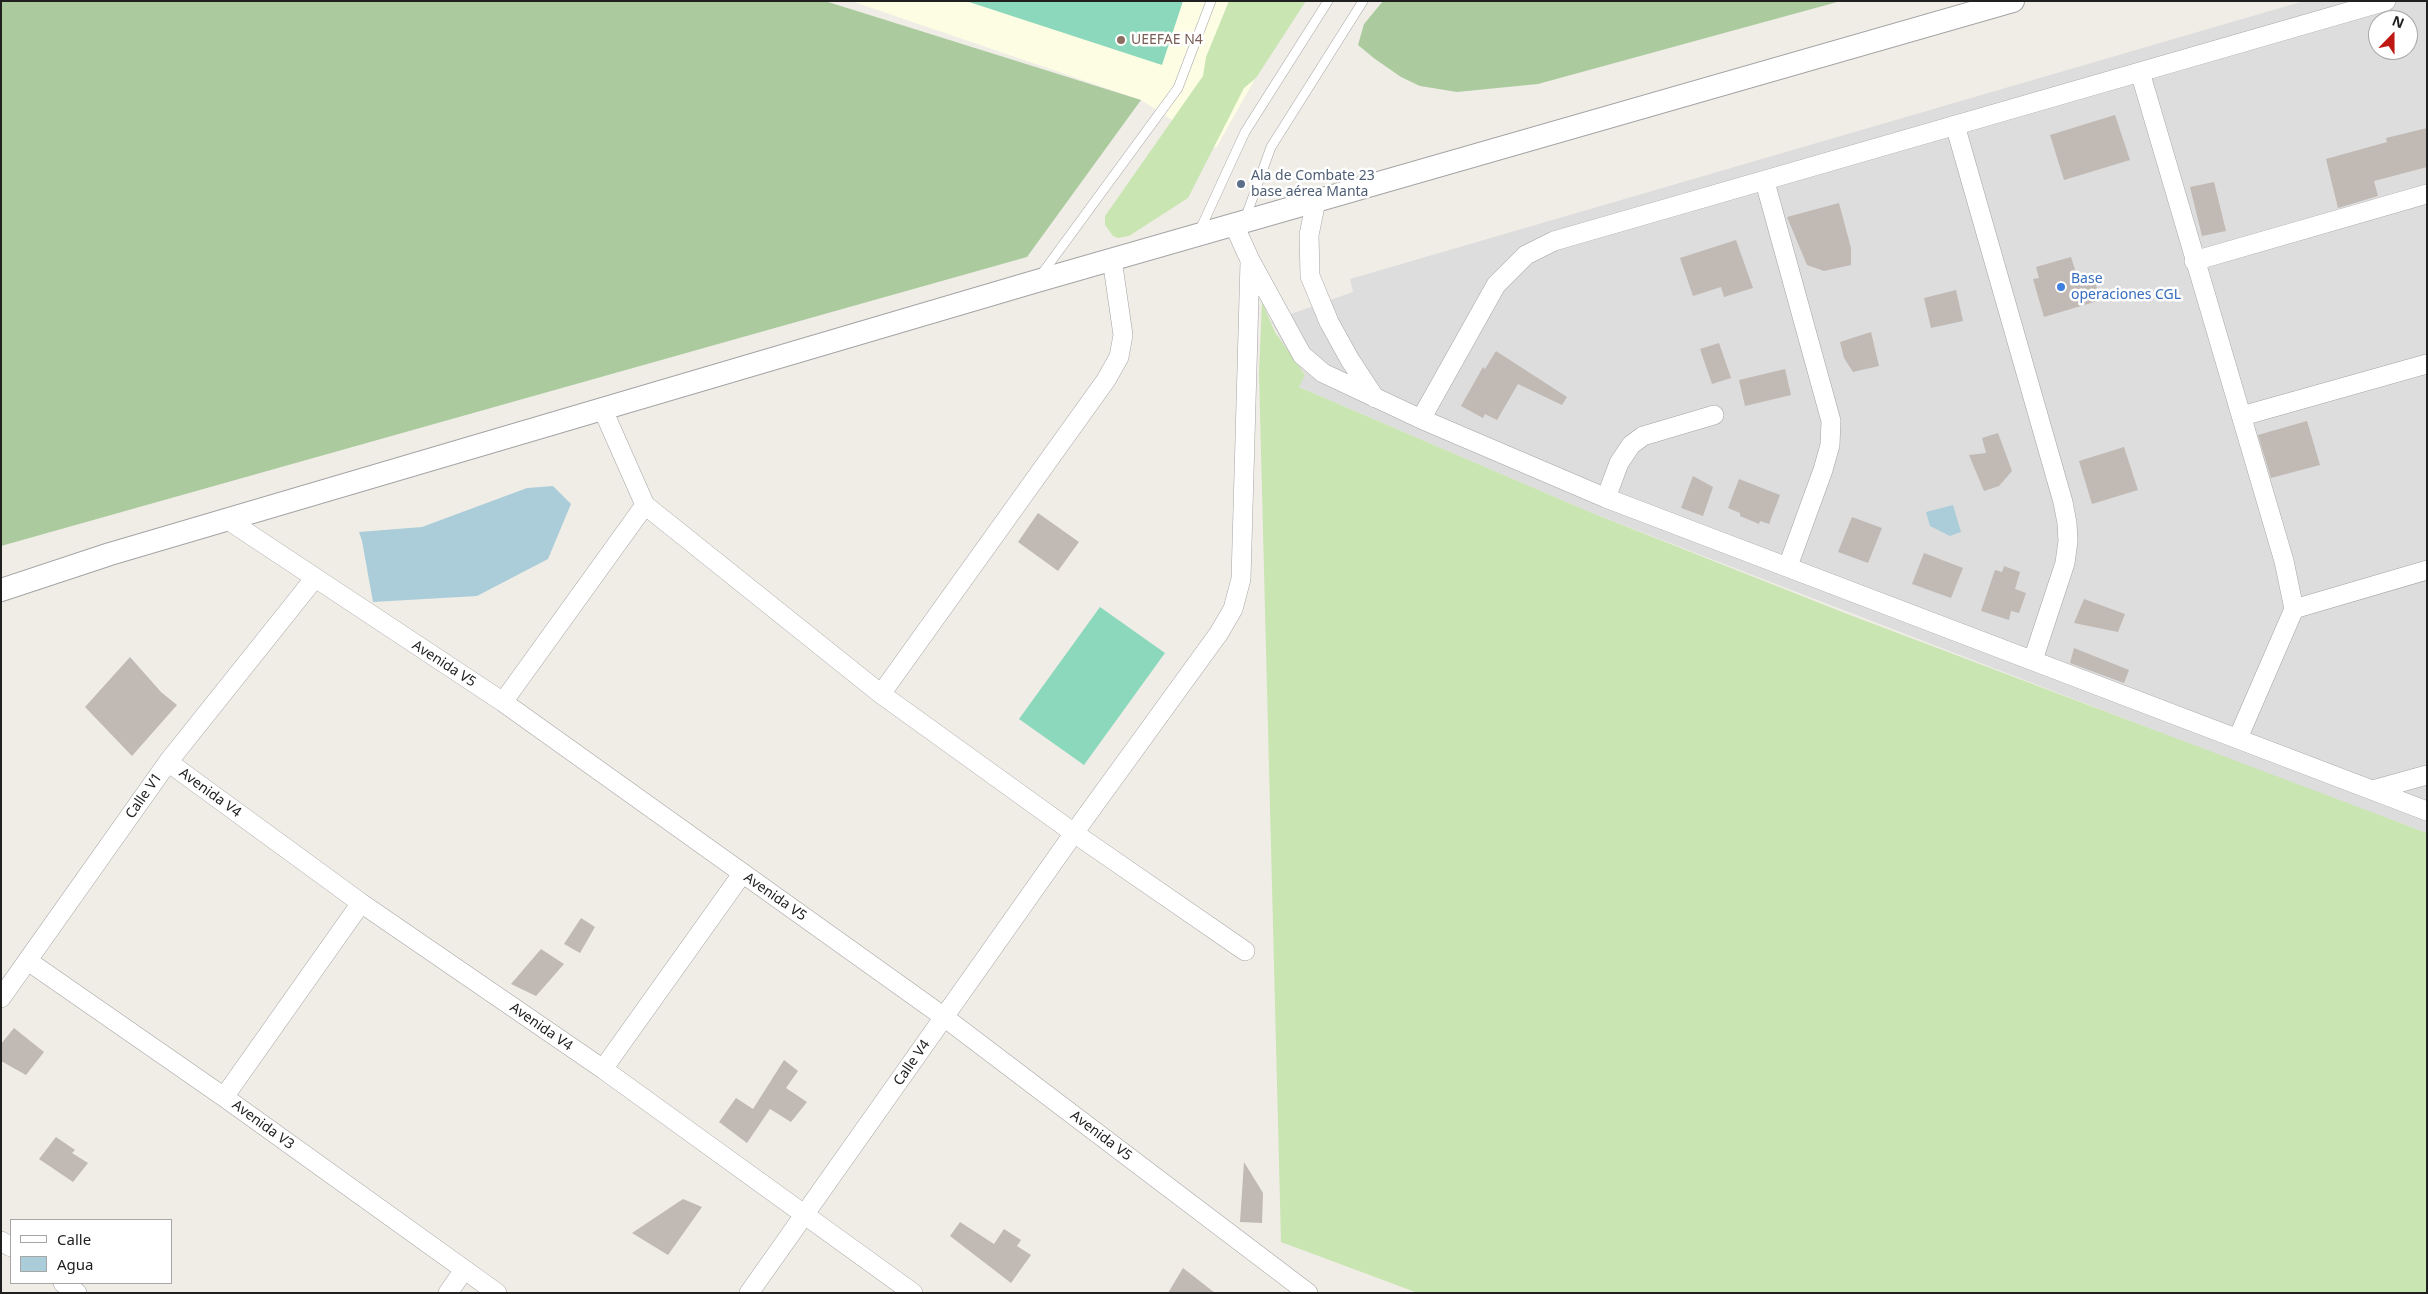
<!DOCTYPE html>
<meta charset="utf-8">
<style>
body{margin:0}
#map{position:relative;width:2428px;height:1294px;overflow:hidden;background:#f0ede7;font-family:"Noto Sans",sans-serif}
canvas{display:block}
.frame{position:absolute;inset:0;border:2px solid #202020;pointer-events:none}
.legend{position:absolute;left:10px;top:1219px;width:162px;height:65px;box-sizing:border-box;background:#fff;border:1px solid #a6a6a6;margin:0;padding:6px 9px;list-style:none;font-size:15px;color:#202020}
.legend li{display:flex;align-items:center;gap:10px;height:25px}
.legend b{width:25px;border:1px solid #a6a6a6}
.north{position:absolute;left:2368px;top:10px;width:50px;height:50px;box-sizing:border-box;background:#fff;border:1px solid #a6a6a6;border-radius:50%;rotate:22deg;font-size:14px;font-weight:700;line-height:20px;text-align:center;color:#202020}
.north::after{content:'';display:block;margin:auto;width:18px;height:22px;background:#bf1711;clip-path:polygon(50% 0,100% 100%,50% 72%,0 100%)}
</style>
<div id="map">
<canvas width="2428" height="1294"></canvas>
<div class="frame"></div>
<ul class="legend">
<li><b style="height:6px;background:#fff"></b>Calle</li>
<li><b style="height:14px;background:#abcdd9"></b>Agua</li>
</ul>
<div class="north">N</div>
</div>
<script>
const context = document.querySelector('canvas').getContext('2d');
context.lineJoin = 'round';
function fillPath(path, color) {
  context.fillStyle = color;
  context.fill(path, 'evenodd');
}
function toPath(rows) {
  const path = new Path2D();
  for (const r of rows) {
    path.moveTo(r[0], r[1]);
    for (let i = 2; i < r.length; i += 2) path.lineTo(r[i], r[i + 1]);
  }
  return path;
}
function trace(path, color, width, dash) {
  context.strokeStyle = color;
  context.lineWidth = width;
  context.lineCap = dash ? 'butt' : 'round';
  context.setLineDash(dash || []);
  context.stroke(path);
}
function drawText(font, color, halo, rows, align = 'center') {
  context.font = font + ' "Noto Sans",sans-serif';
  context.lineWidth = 5;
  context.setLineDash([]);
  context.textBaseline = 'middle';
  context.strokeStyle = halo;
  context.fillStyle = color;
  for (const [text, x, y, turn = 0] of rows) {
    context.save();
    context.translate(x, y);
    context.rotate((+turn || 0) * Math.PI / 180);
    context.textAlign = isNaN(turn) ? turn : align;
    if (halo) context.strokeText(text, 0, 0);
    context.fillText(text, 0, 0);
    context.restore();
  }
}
const residential = toPath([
 [2304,1,2427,1,2427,833,2237,762,1592,513,1299,387,1305,374,1288,353,1271,321,1353,292,1350,279],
 [2378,20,2408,20,2408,50,2378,50]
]);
const education = toPath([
 [851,1,1299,1,1216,148,1141,100]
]);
const grass = toPath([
 [1229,1,1306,1,1256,78,1244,88,1188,198,1129,236,1118,238,1113,236,1105,225,1105,216,1203,76,1206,57],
 [1262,302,1275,332,1305,375,1299,387,1592,513,1850,615,2427,833,2427,1293,1418,1293,1281,1242,1259,373]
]);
const forest = toPath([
 [1,1,825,1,1141,100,1027,257,1,546],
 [1383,1,1841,1,1538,84,1457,92,1420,86,1401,77,1375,59,1358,45,1364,24]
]);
const pitch = toPath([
 [966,1,1183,1,1162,65],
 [1100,607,1165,653,1084,765,1019,719]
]);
const water = toPath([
 [553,486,571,504,548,559,477,596,373,602,362,541,359,532,422,527,527,488],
 [1953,505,1961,532,1950,536,1930,526,1926,512]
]);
const building = toPath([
 [2115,115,2130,160,2064,180,2050,135],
 [2427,128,2427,167,2374,181,2378,196,2338,208,2326,159,2387,142,2386,138],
 [2214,182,2226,231,2202,236,2190,187],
 [1839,203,1851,248,1851,265,1824,271,1807,265,1787,217],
 [1736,240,1753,288,1724,297,1721,287,1693,296,1680,258],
 [2071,257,2080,286,2095,282,2101,300,2044,317,2033,279,2039,278,2036,267],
 [1956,290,1963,321,1931,328,1924,298],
 [1871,332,1879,366,1853,372,1844,358,1840,342],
 [1719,343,1731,378,1712,384,1700,349],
 [1496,351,1567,397,1562,405,1518,384,1497,420,1485,414,1483,418,1461,406,1483,367,1485,369],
 [1785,369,1791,395,1745,406,1739,380],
 [2307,421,2320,465,2271,478,2258,435],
 [1998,433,2012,471,1999,486,1984,491,1969,455,1986,453,1982,438],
 [2124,447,2138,490,2092,504,2079,461],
 [1693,476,1713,487,1703,516,1681,508],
 [1739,479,1780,495,1769,524,1760,521,1759,524,1740,516,1740,513,1728,508],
 [1038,513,1079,542,1058,571,1018,542],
 [1852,517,1882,528,1868,563,1838,552],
 [1924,553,1963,568,1951,598,1912,584],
 [2004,566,2020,572,2015,589,2026,593,2019,613,2011,611,2009,620,1981,611,1995,570,2002,572],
 [2084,599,2125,614,2118,632,2074,623],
 [2074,648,2129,670,2124,683,2070,663],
 [130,657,161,692,177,705,132,756,85,707],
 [581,918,595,927,580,953,564,944],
 [541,949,564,964,536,996,511,984],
 [14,1028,44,1052,26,1075,1,1061,1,1044],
 [784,1060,798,1071,786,1088,807,1102,791,1122,770,1109,747,1143,719,1122,736,1098,753,1109],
 [56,1137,75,1150,72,1153,88,1163,73,1182,39,1159],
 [1244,1162,1263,1193,1262,1223,1240,1222],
 [683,1199,702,1207,668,1255,632,1233],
 [960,1222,994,1244,1004,1229,1021,1240,1017,1246,1031,1255,1011,1283,950,1236],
 [1183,1268,1215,1293,1168,1293]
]);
const service = toPath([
 [1245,219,1271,147,1363,1],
 [1199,232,1245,132,1328,1],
 [1041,275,1178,88,1211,1]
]);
const minor = toPath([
 [2140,72,2284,561,2294,609,2238,738],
 [1955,125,2063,502,2067,523,2068,541,2065,563,2033,660],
 [1765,182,1831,421,1830,445,1823,470,1788,566],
 [1316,201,1309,235,1310,276,1329,322,1350,360,1375,398],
 [1234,225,1250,260,1302,355,1323,373,1421,419,1606,498,2427,811],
 [2194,261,2427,194],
 [603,410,645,505,881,694,1074,833,1245,951],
 [2242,416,2427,364],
 [1421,419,1496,285,1526,255,1554,241,2386,1],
 [1606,498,1619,463,1631,445,1643,436,1714,415],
 [228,520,503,702,944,1017,1308,1293],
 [2294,609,2427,570],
 [881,694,1106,380,1119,357,1123,335,1112,259],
 [503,702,645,505],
 [168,762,361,903,603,1069,913,1293],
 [2373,790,2427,775],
 [28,961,224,1097,497,1293],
 [1,998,168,762,314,579],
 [603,1069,742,874],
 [224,1097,361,903],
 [1,1241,11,1247],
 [63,1283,77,1293],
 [448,1293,464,1270],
 [749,1293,1074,833,1219,633,1233,609,1241,579,1250,262]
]);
const tertiary = toPath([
 [1,590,110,554,1037,281,2013,1]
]);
const markers = [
 [1121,40,5,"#8d6e63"],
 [1241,184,5,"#5c6f8a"],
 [2061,287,5,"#3f7fe0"]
];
const educationNames = [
 ["UEEFAE N4",1131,40]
];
const serviceNames = [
 ["Ala de Combate 23",1251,176],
 ["base aérea Manta",1251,192]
];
const shopNames = [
 ["Base",2071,279],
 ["operaciones CGL",2071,295]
];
const streetNames = [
 ["Avenida V5",444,664,33],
 ["Avenida V4",210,793,36],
 ["Calle V1",144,796,-55],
 ["Avenida V5",775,897,35],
 ["Avenida V4",541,1027,35],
 ["Calle V4",912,1063,-55],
 ["Avenida V3",263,1125,36],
 ["Avenida V5",1101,1136,37]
];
fillPath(residential, '#dedddd');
fillPath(education, '#fcfde3');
fillPath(grass, '#c9e5b2');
fillPath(forest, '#abcb9f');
fillPath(pitch, '#8cd8bd');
fillPath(water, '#abcdd9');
fillPath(building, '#c0b9b4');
trace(service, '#a4a4a4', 10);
trace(minor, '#a4a4a4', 20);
trace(tertiary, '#a4a4a4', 24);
trace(service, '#fff', 9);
trace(minor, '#fff', 19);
trace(tertiary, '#fff', 22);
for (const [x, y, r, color] of markers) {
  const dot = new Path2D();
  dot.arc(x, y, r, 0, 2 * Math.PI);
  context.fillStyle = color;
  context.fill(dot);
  trace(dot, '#fff', 2);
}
drawText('14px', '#785e54', '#fff', educationNames, 'left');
drawText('14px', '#4e5e75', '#fff', serviceNames, 'left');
drawText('14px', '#366cbe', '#fff', shopNames, 'left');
drawText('14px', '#202020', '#fff', streetNames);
</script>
